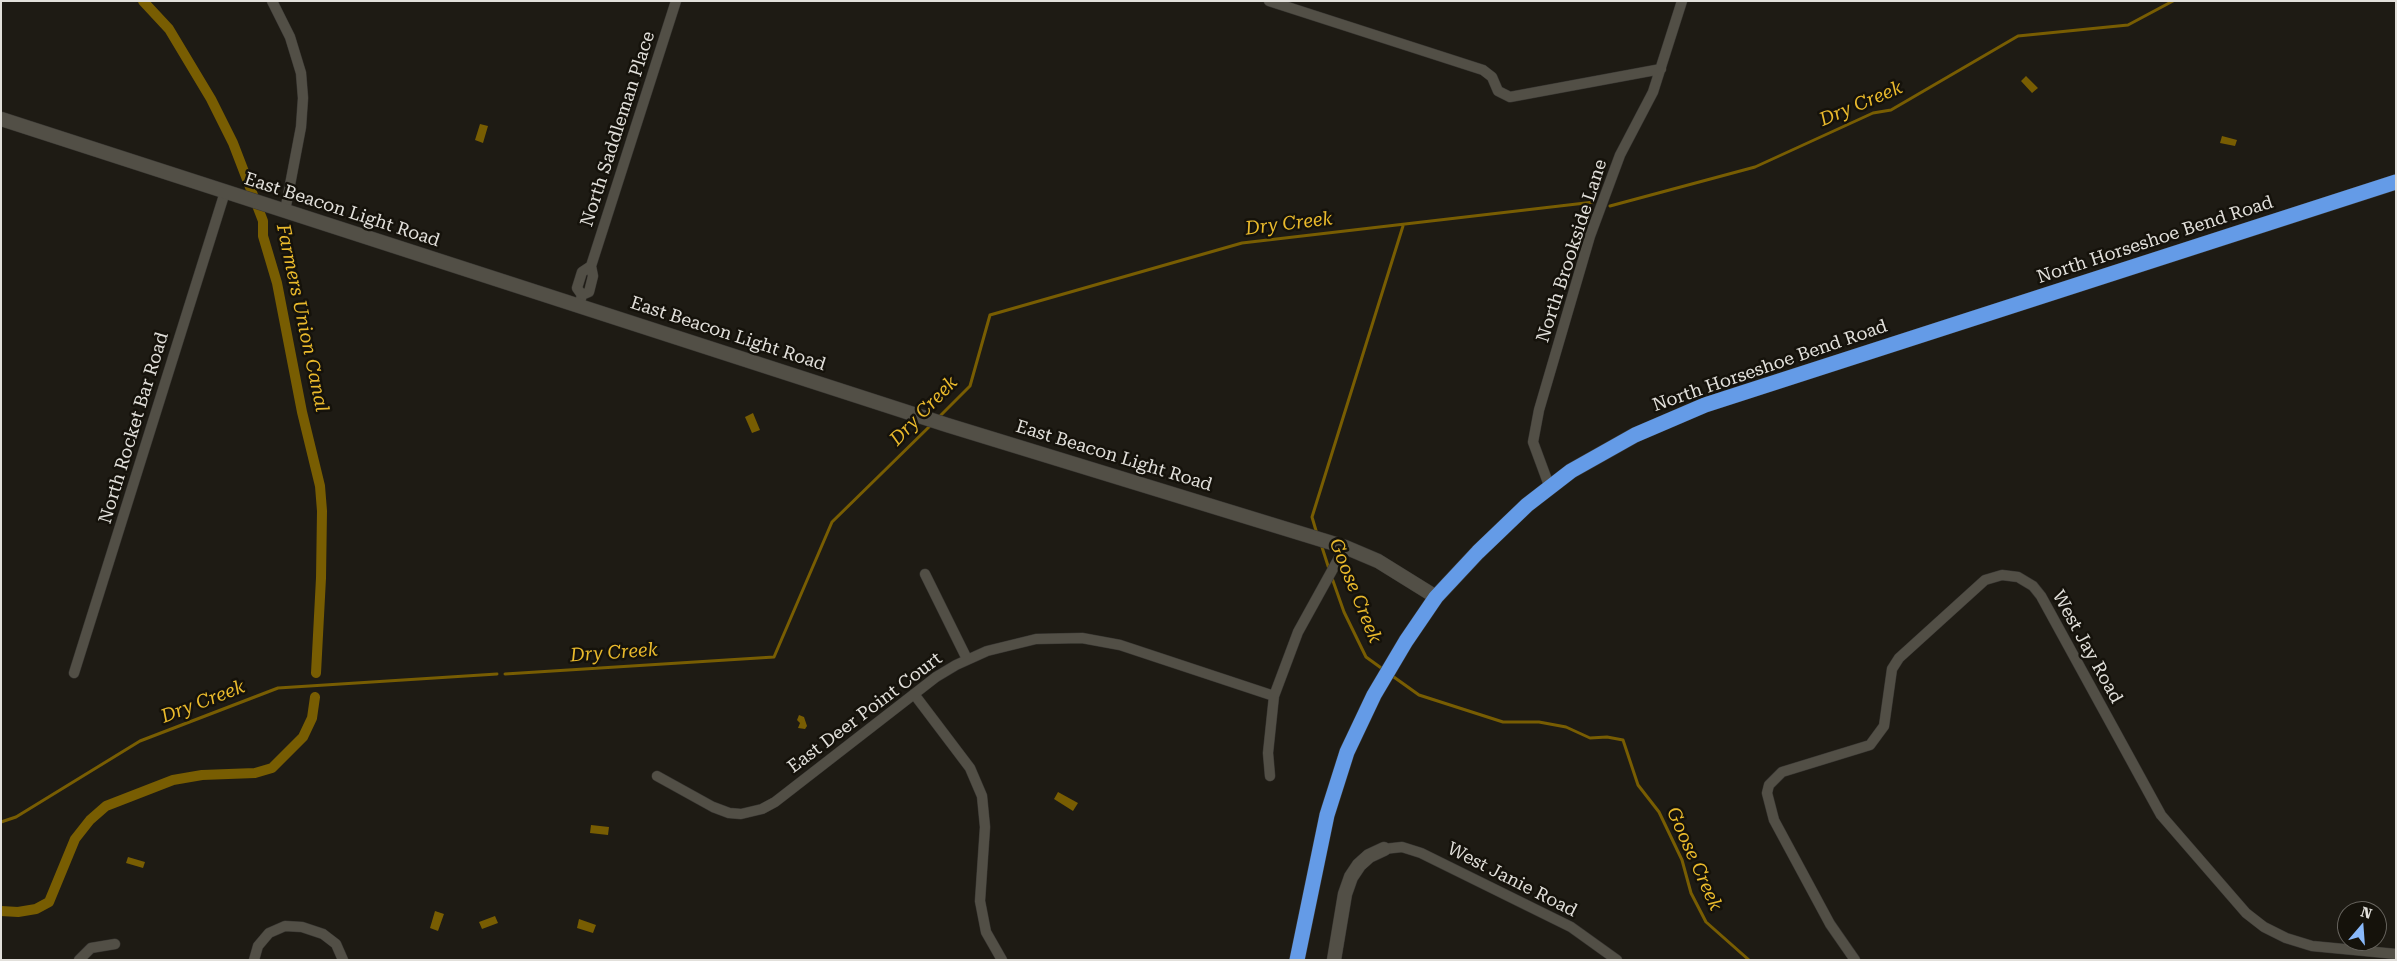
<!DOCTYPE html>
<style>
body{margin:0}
#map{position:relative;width:2397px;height:961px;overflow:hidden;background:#1e1b14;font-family:"Roboto Serif",serif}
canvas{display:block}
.frame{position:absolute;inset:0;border:2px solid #e2e0db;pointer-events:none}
.north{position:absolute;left:2337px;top:901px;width:50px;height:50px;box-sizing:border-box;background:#15120b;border:1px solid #67645e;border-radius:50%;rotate:18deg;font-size:14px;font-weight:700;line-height:20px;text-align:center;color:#e2e0db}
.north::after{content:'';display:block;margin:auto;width:18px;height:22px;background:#8abafc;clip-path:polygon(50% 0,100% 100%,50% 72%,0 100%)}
</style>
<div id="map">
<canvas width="2397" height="961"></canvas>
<div class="frame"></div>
<div class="north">N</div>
</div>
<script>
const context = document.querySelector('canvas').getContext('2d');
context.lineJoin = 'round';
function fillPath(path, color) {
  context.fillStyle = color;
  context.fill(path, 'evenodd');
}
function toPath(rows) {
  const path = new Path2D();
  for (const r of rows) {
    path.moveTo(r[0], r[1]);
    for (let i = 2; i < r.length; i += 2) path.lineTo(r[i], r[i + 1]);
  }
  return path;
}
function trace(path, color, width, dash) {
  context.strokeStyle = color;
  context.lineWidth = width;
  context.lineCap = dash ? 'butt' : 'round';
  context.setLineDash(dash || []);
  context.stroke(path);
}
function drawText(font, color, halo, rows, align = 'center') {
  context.font = font + ' "Roboto Serif",serif';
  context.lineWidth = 5;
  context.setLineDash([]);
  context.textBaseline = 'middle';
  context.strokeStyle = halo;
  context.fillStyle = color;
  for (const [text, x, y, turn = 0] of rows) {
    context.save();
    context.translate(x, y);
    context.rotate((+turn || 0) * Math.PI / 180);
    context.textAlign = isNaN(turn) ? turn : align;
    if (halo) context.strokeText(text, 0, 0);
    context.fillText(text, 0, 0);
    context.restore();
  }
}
const water = toPath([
 [2026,76,2038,88,2032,93,2021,81],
 [480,124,488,126,483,143,475,140],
 [2222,136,2237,140,2235,146,2220,143],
 [753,413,760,430,752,433,745,417],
 [799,715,804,717,807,726,805,729,798,728,800,723,797,720],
 [1058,792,1078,803,1073,811,1054,799],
 [591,825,609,827,608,835,590,833],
 [128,857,145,862,143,868,126,863],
 [435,911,444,914,438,931,430,928],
 [495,916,498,923,482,929,479,922],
 [579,919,596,925,593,933,577,928]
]);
const stream = toPath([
 [1610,206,1755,167,1873,113,1891,110,2018,36,2128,25,2173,1],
 [937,419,970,386,990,315,1242,243,1594,202],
 [1317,534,1312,517,1403,226],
 [1321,544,1329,569],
 [1332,578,1344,612,1366,657,1384,670],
 [505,674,774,657,832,522,931,425],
 [1391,675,1419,695,1503,722,1539,722,1566,727,1590,738,1607,737,1623,740,1638,785,1659,812,1682,860,1691,893,1706,922,1749,960],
 [1,822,16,817,140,741,278,688,497,674]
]);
const canal = toPath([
 [143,1,169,29,211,99,233,143,263,221,263,236,277,283,302,412,320,486,322,511,321,578,316,673],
 [1,911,18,912,36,909,49,902,75,839,90,820,106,806,173,780,202,775,255,773,272,768,303,737,312,718,315,697]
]);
const street = toPath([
 [272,1,290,37,301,73,303,98,301,127,285,211],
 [1269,1,1483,70,1492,77,1498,91,1510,97,1661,69],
 [591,266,676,1],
 [579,306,582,295,589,292,593,276,591,266,582,272,577,288,582,295],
 [1550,488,1533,442,1539,410,1590,236,1620,155,1653,92,1682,1],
 [925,574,967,659],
 [74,673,225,192],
 [914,694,970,768,982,796,985,827,980,901,986,932,1002,960],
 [657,776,713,807,729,813,741,814,762,809,775,802,936,677,956,665,987,651,1036,639,1082,638,1120,645,1274,696],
 [1270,776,1268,753,1274,696,1298,632,1345,547],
 [1384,849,1402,847,1421,853,1571,927,1617,960],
 [79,960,91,948,115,944],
 [254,960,258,946,269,933,285,926,302,927,323,934,336,944,343,960],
 [1855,960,1830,924,1774,820,1767,793,1769,785,1782,772,1870,745,1884,726,1892,669,1899,658,1985,580,2002,575,2018,577,2033,586,2041,596,2161,815,2246,913,2264,927,2286,938,2312,946,2396,954]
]);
const secondary = toPath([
 [1,119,947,425,1345,547,1378,561,1436,597],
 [1334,960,1345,894,1351,877,1359,865,1369,856,1384,849]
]);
const highway = toPath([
 [1297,960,1327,815,1347,752,1374,695,1406,641,1436,597,1478,552,1527,505,1571,471,1635,435,1705,405,2396,182]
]);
const streetNames = [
 ["North Saddleman Place",618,129,-72],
 ["East Beacon Light Road",342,210,18],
 ["North Horseshoe Bend Road",2155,240,-18],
 ["North Brookside Lane",1572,251,-72],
 ["East Beacon Light Road",728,334,18],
 ["North Horseshoe Bend Road",1770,366,-19],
 ["North Rocket Bar Road",134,428,-73],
 ["East Beacon Light Road",1114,456,17],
 ["West Jay Road",2087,647,61],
 ["East Deer Point Court",865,713,-37],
 ["West Janie Road",1512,880,27]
];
const waterNames = [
 ["Dry Creek",1861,104,-23],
 ["Dry Creek",1289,224,-7],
 ["Farmers Union Canal",302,318,78],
 ["Dry Creek",924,411,-46],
 ["Goose Creek",1355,591,68],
 ["Dry Creek",614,653,-4],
 ["Dry Creek",203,702,-21],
 ["Goose Creek",1694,859,66]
];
fillPath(water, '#785d02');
trace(stream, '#785d02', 3);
trace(canal, '#785d02', 10);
trace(street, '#383632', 11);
trace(secondary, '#383632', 15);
trace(highway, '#383632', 16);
trace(street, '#524f46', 10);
trace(secondary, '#524f46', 14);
trace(highway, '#649be7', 15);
drawText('18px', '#e2e0db', '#15120b', streetNames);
drawText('italic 19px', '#eaba2c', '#15120b', waterNames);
</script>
